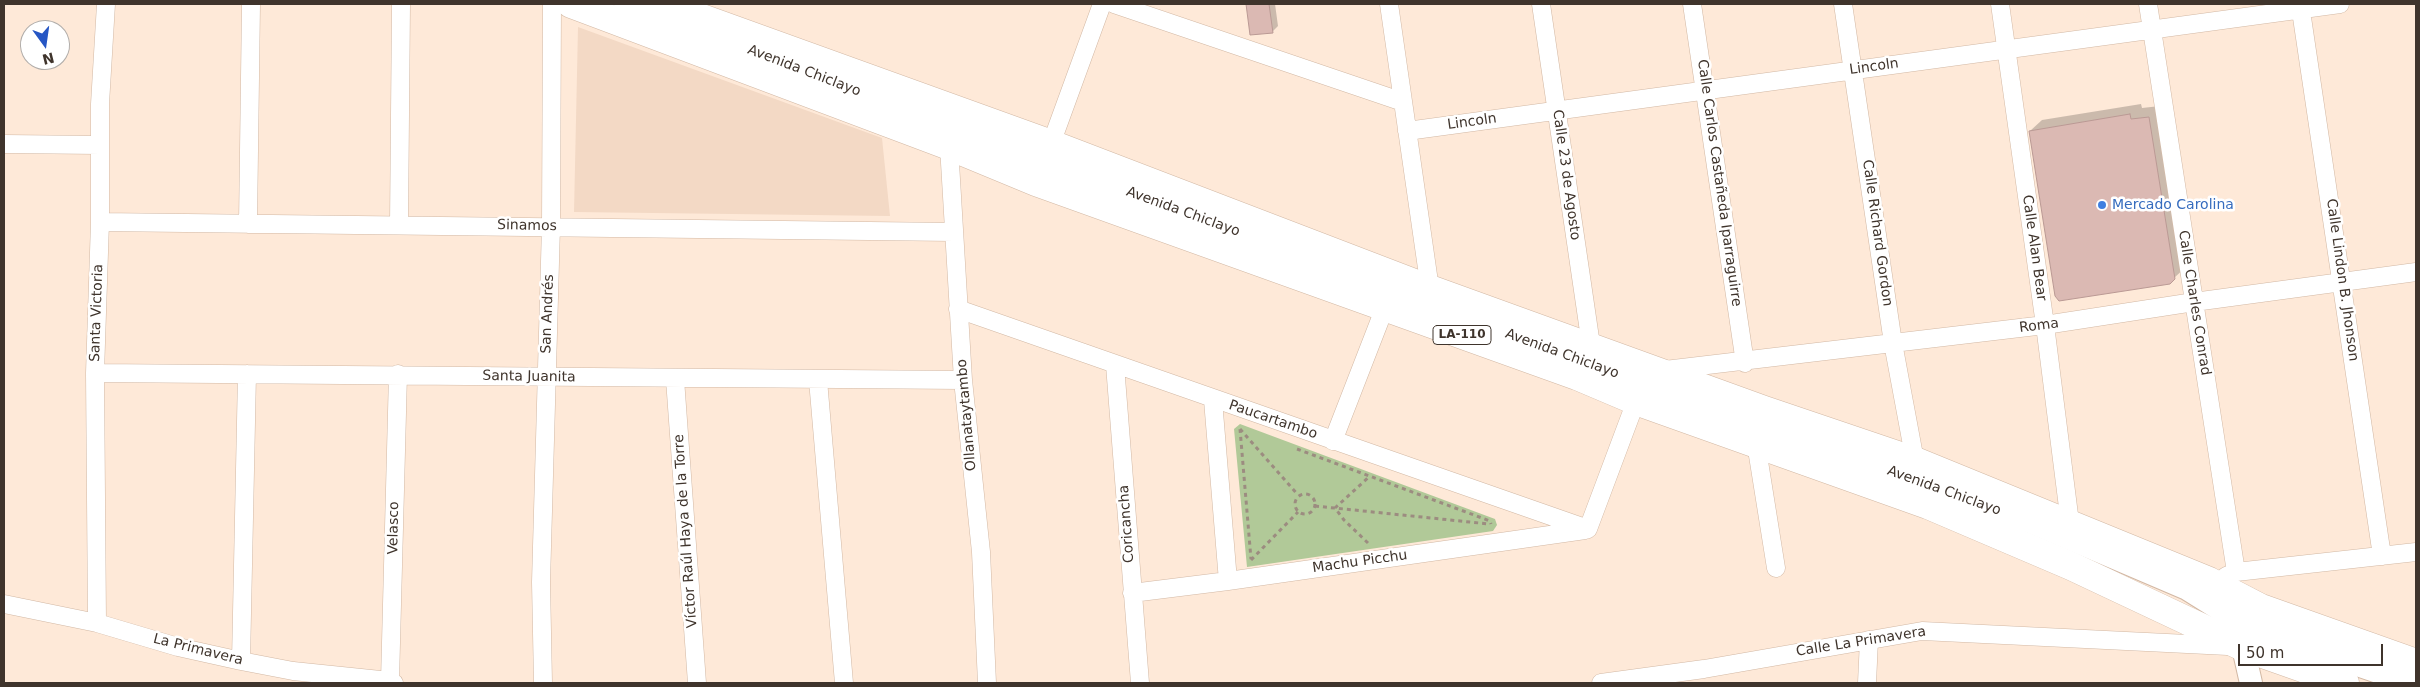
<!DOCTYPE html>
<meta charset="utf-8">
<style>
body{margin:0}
#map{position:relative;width:2420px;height:687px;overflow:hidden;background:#fee9d8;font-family:"DejaVu Sans",sans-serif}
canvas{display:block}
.frame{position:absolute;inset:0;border:5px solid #3f342c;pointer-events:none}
.north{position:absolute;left:20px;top:20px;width:50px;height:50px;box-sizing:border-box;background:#fff;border:1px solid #b2aeab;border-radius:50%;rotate:166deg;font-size:14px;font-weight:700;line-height:20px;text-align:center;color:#3f342c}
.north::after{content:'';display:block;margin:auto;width:18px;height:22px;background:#2656c4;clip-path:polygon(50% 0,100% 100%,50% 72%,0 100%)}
.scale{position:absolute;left:2238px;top:644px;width:145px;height:22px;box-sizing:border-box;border:2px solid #3f342c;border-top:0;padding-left:6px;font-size:15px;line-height:18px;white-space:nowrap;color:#3f342c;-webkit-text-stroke:4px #fff;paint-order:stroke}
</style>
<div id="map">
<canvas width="2420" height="687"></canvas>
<div class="frame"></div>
<div class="north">N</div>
<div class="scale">50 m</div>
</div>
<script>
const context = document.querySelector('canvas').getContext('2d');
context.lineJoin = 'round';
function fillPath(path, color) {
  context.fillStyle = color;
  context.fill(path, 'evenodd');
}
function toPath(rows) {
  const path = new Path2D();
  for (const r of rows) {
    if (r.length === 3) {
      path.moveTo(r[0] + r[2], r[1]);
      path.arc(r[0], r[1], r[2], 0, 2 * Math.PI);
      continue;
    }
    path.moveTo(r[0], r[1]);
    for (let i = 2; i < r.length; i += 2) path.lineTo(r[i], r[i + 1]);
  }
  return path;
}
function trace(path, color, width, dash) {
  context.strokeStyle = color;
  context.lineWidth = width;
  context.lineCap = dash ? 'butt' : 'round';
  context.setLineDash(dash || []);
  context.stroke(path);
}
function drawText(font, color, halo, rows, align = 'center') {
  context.font = font + ' "DejaVu Sans",sans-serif';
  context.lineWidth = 5;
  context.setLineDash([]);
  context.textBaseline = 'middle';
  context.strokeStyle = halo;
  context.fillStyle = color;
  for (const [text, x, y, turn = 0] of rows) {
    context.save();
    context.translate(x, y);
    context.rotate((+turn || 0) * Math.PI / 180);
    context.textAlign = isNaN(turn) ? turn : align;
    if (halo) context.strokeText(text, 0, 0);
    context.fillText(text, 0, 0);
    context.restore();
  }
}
const built = toPath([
 [578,27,882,138,890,216,574,212]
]);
const green = toPath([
 [1240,424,1495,519,1497,525,1493,531,1247,567,1234,429]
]);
const shadow = toPath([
 [1247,4,1275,4,1278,26,1272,32,1251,33],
 [2141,104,2142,108,2160,106,2186,267,2174,278,2030,131,2042,120]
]);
const building = toPath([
 [1246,4,1269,4,1273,33,1250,35,1246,4],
 [2130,114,2131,119,2149,117,2175,279,2170,284,2059,301,2055,296,2029,131,2130,114]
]);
const path = toPath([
 [1240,429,1251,559],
 [1240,429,1298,495],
 [1297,449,1490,521,1491,524],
 [1305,504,10],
 [1315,506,1489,524],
 [1368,543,1344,520,1335,508,1370,476],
 [1251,560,1298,512]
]);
const minor = toPath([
 [1114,4,1403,102],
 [1389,4,1430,289],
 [1541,4,1591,345],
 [1692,4,1745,363],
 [1843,4,1893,343,1915,461],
 [2000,4,2045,325,2070,523],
 [2148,4,2236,572],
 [2300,4,2382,556],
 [1407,131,2340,4],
 [4,144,100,145],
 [1051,144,1102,4],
 [949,146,963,380,981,552,987,683],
 [100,222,954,232],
 [248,224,251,4],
 [399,225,401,4],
 [958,309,1588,529],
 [1115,365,1140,683],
 [1665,370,2045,325,2194,302,2416,272],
 [95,373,963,380],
 [675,379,697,683],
 [818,380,844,683],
 [1213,400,1228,581],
 [1333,441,1385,307],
 [1756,443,1776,568],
 [1588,529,1636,401,1642,393],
 [2226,576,2236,572,2416,552],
 [1132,593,1228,581,1585,530],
 [4,604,97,623,178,647,241,661,293,671,390,681,394,683],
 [97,623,95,373,100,222,100,104,106,4],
 [241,661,247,374],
 [390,681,398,374],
 [543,683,541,582,551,226,552,4],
 [1601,683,1704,669,1922,631,2228,646],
 [1867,683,1869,640]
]);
const tertiary = toPath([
 [625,4,1649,386,2030,522,2187,589,2235,619,2264,633,2410,683],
 [2240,634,2251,683]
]);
const primary = toPath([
 [571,4,949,146,1036,182,1577,376,1636,401,1928,505,2071,566,2243,647,2345,683],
 [663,4,1051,144,1430,289,1764,410,1915,461,2209,581,2261,608,2416,663]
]);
const markers = [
 [2102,205,5,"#3f7fe0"]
];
const shields = [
 [1462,335,58]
];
const shieldNames = [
 ["LA-110",1462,335]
];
const streetNames = [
 ["Lincoln",1874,67,-8],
 ["Avenida Chiclayo",804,71,21],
 ["Lincoln",1472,122,-8],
 ["Calle 23 de Agosto",1566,175,82],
 ["Calle Carlos Castañeda Iparraguirre",1719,183,82],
 ["Avenida Chiclayo",1183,212,20],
 ["Sinamos",527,226,1],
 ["Calle Richard Gordon",1877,233,82],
 ["Calle Alan Bear",2034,248,82],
 ["Calle Lindon B. Jhonson",2342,280,82],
 ["Calle Charles Conrad",2194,303,81],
 ["Santa Victoria",97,313,-88],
 ["San Andrés",548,314,-88],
 ["Roma",2039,326,-7],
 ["Avenida Chiclayo",1562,354,20],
 ["Santa Juanita",529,377,1],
 ["Ollanataytambo",967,415,-95],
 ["Paucartambo",1273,420,19],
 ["Avenida Chiclayo",1944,491,20],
 ["Coricancha",1127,524,-94],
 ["Velasco",394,528,-89],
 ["Víctor Raúl Haya de la Torre",686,531,-94],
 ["Machu Picchu",1360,562,-8],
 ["Calle La Primavera",1861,642,-9],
 ["La Primavera",198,650,14]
];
const shopNames = [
 ["Mercado Carolina",2112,205]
];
fillPath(built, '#f3d9c5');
fillPath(green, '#b1c998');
fillPath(shadow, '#0003');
fillPath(building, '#dbb9b3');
trace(building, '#ba9994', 1);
trace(minor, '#d2b8a4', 19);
trace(tertiary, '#d2b8a4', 24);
trace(primary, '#d2b8a4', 29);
trace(path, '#9c8c80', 3, [4, 4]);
trace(minor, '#fff', 18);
trace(tertiary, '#fff', 22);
trace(primary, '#fff', 28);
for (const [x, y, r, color] of markers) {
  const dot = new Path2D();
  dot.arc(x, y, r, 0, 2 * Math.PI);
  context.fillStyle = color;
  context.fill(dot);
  trace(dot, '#fff', 2);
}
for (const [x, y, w] of shields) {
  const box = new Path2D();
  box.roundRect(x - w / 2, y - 9.5, w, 19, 4);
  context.fillStyle = '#fff';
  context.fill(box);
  trace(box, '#3f342c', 1);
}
drawText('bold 12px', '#3f342c', null, shieldNames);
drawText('14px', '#3f342c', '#fff', streetNames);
drawText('14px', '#366cbe', '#fff', shopNames, 'left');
</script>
